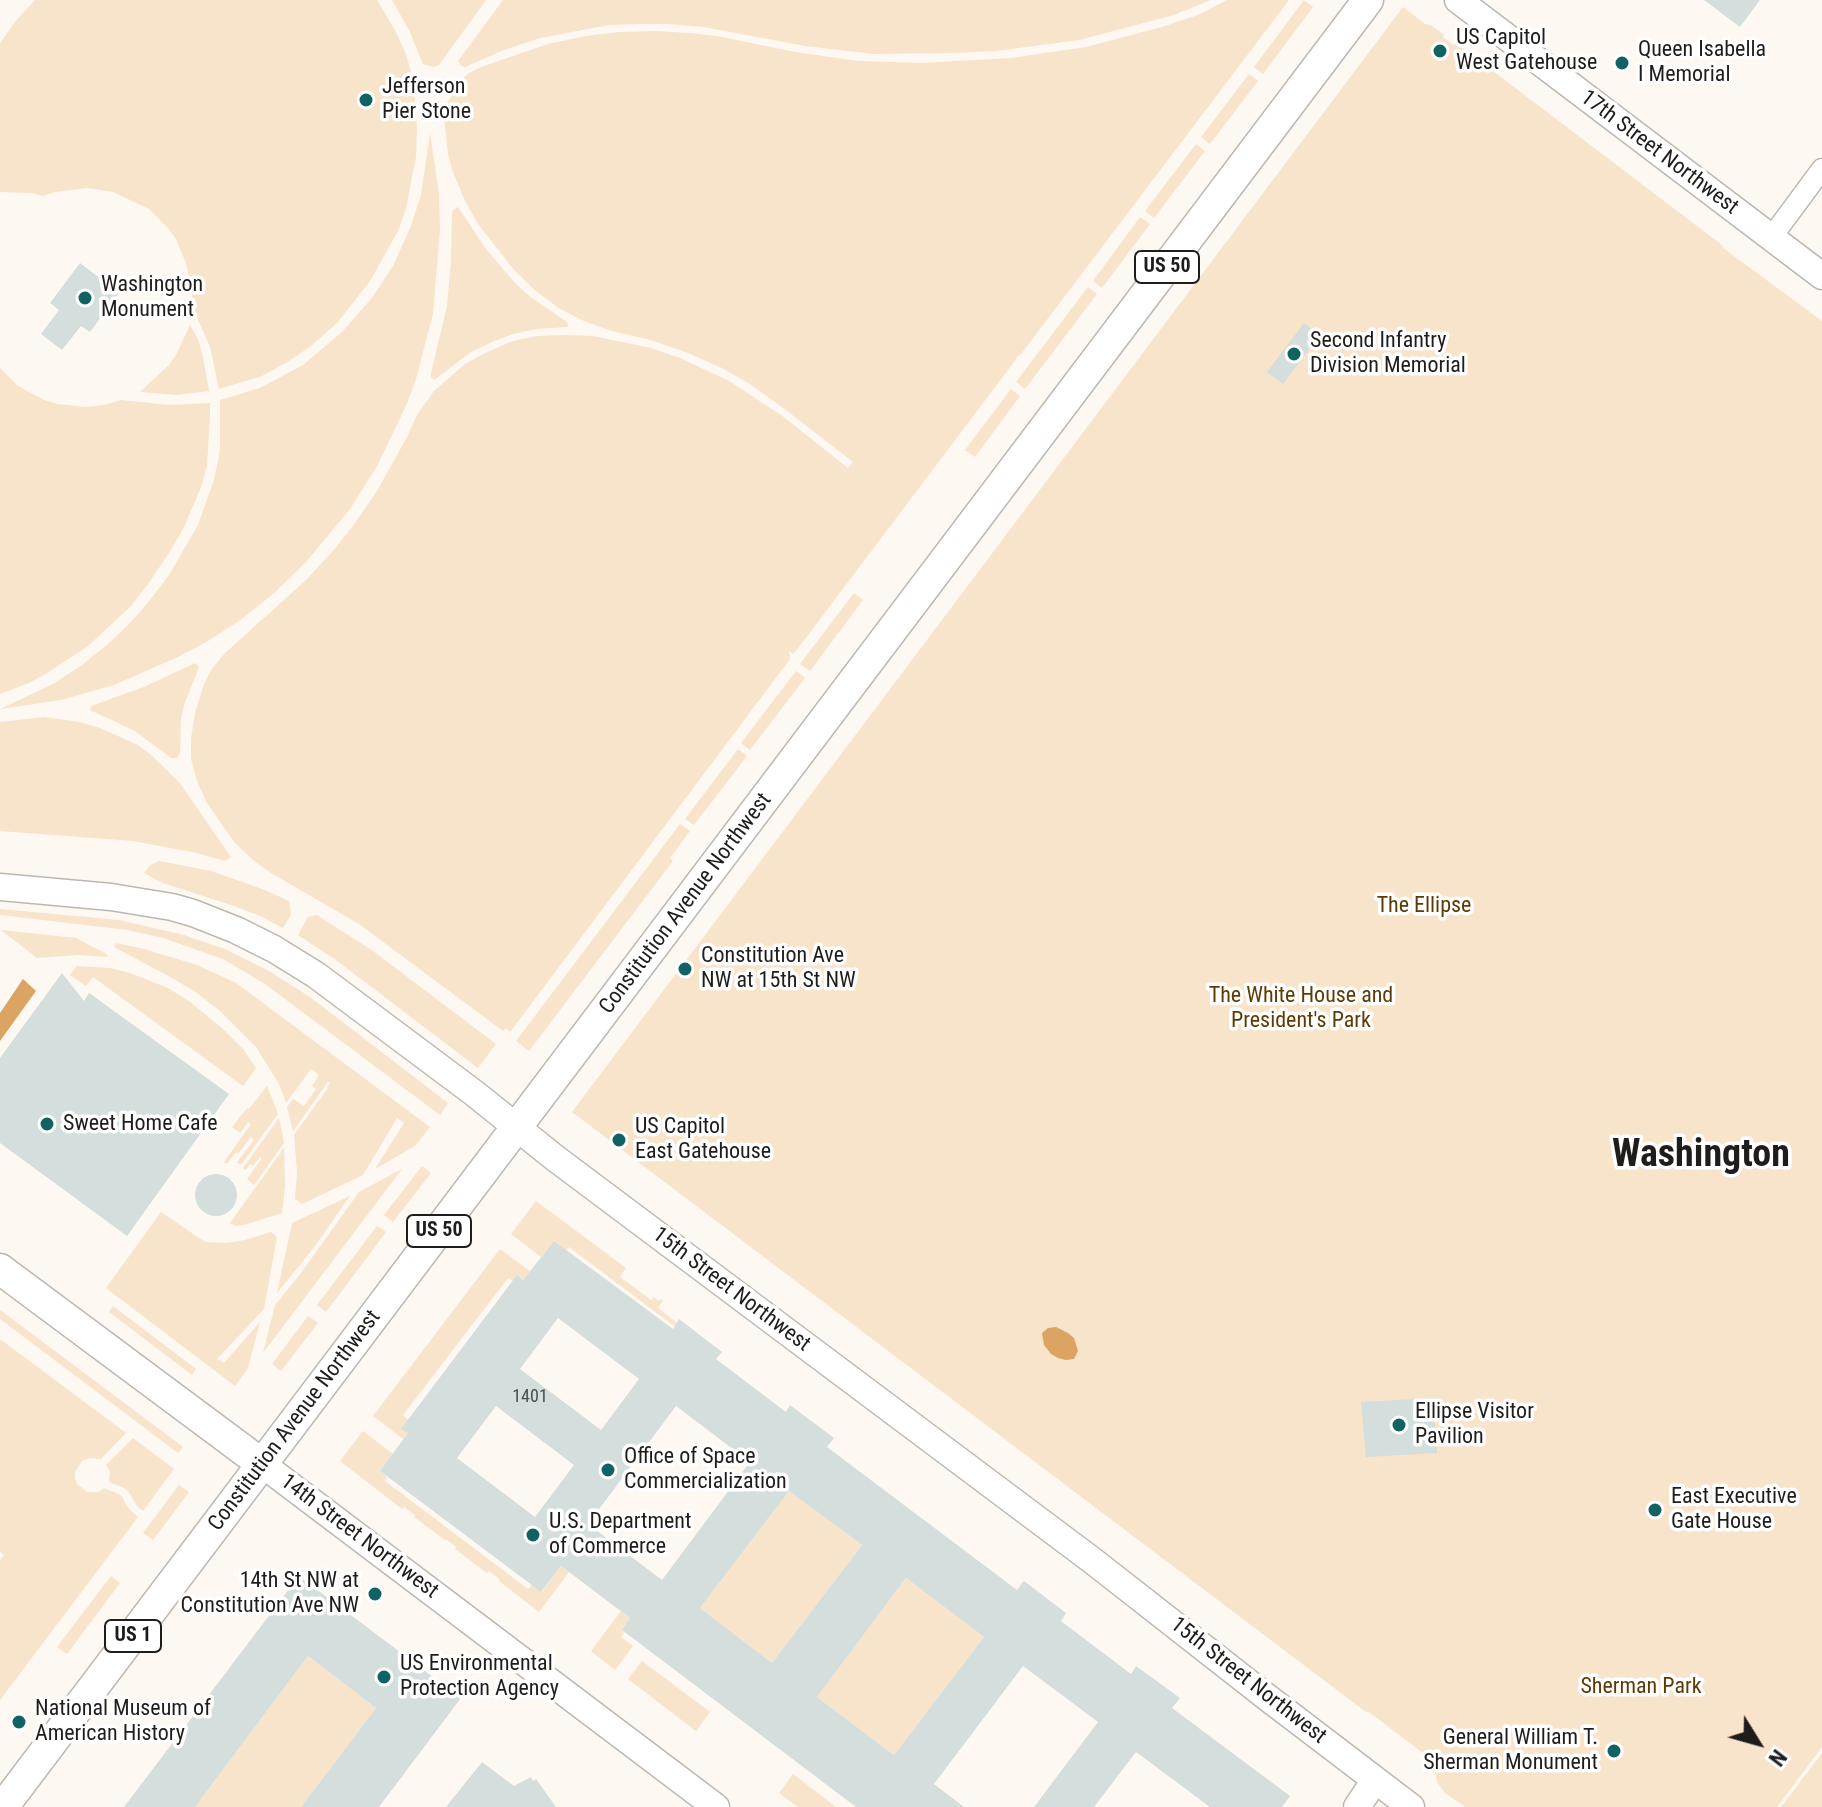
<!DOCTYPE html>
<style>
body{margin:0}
#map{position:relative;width:1822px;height:1807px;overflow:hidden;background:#fdf8f2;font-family:"Roboto Condensed",sans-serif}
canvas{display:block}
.north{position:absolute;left:1718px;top:1703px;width:80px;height:80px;-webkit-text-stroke:6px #fff;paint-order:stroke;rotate:127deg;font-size:22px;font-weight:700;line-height:32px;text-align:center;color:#1f1d1b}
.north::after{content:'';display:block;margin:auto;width:28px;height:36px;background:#1f1d1b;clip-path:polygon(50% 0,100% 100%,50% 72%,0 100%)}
</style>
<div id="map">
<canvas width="1822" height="1807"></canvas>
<div class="north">N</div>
</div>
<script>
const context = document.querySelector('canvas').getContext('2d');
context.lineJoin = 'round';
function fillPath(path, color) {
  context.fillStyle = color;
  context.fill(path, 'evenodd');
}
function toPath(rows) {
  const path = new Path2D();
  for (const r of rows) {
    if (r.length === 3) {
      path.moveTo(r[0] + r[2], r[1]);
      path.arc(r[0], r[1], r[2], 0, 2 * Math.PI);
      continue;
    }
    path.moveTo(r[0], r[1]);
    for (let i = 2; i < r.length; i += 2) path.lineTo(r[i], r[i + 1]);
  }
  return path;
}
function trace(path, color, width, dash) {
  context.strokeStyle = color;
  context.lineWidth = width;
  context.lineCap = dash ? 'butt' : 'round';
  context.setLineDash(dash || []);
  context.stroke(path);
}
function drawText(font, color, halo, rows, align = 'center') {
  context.font = font + ' "Roboto Condensed",sans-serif';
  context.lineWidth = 7;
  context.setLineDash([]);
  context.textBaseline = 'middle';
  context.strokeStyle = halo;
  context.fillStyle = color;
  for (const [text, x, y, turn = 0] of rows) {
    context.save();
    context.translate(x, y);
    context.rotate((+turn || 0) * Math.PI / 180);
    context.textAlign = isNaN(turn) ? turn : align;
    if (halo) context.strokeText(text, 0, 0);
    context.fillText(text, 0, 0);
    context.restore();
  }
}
const green = toPath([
 [35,0,377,0,396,32,407,57,414,84,417,129,416,157,409,192,406,209,398,231,370,281,337,323,311,346,289,361,262,376,219,389,210,347,192,306,192,290,186,263,176,239,168,228,149,209,113,192,87,188,55,192,43,196,31,193,0,192,0,43,15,22],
 [392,0,486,0,439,65,433,67,423,64,409,30],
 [503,0,1211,0,1174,15,1079,40,996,51,951,53,874,54,805,46,704,27,668,24,640,24,609,25,540,38,504,50,465,67,461,66,458,61],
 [1227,0,1289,0,1021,354,1016,357,1017,358,799,647,793,654,789,651,790,658,787,663,510,1032,506,1028,503,1031,359,924,271,873,253,860,235,843,207,803,197,781,191,759,191,739,195,713,203,687,211,670,224,654,306,580,333,551,355,523,377,491,406,439,417,415,434,391,465,364,485,353,513,341,537,336,563,335,593,336,651,348,680,358,729,381,781,415,848,468,853,462,786,410,750,384,722,368,688,353,647,339,612,331,584,321,560,309,537,292,514,270,478,224,465,201,453,172,448,154,444,116,446,105,460,81,469,73,481,67,548,44,586,36,619,32,656,31,689,33,717,36,795,52,859,61,922,63,1011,58,1086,47,1162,27,1198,15],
 [1304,0,1313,7,1263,74,1254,67],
 [1403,7,1425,24,1431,25,1444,35,1443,37,1453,45,1456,43,1722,245,1723,248,1822,321,1822,1747,1777,1807,1465,1807,1445,1793,1437,1782,1435,1772,1436,1763,1369,1712,1366,1712,572,1112],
 [1249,74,1258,81,1210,144,1201,137],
 [430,133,439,194,440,230,433,314,416,379,406,406,377,466,350,509,306,562,273,594,239,621,208,641,180,656,114,685,61,700,0,709,53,684,82,665,108,644,129,624,147,604,169,575,198,525,214,480,220,451,220,400,260,388,303,365,342,332,372,298,393,266,411,226,421,195],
 [1196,144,1205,151,1154,218,1145,211],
 [458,207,486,249,515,283,529,296,567,322,568,325,567,327,537,329,513,334,492,342,471,352,434,380,431,377,431,373,447,306,451,261,452,213,453,210],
 [1140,217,1150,224,1102,288,1093,281],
 [1088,287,1097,294,1025,389,1016,382],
 [190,325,198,339,203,357,209,391,177,395,140,392,169,365,176,355],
 [0,368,18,386,44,400,57,404,85,407,104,405,121,400,169,405,210,403,210,415,207,466,201,487,184,527,171,550,148,584,131,606,88,646,47,673,29,683,0,694],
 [1011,389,1020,396,975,457,965,450],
 [854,593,863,600,810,671,800,664],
 [195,663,199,667,185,702,181,718,180,753,177,758,171,758,135,731,90,710,91,706,144,687],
 [796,671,805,678,750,750,741,743],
 [44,717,80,722,100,728,138,745,151,755,179,782,231,857,225,861,192,852,133,841,0,831,0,722],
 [738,749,747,756,694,825,685,819],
 [680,824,690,831,670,858,673,861,529,1051,516,1041],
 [159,861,211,871,265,890,289,901,291,915,283,928,260,916,234,906,163,883,144,873,150,865],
 [0,909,119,920,184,935,225,949,269,971,310,997,448,1103,440,1115,265,984,223,959,163,938,128,930,0,915],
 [317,915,373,951,496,1044,478,1068,336,960,298,935,308,917],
 [1,930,76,938,108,955,107,957,79,955,37,958],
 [116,943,144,949,197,965,236,983,430,1127,415,1146,375,1169,404,1123,397,1118,363,1175,302,1204,295,1199,297,1172,294,1135,328,1088,327,1087,330,1083,328,1082,293,1131,287,1107,293,1099,304,1106,316,1089,312,1086,319,1075,311,1069,286,1103,279,1084,256,1047,220,1011,197,993,174,979,114,947],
 [77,966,110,968,130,973,168,988,190,1002,222,1028,243,1049,256,1068,243,1086,93,977,86,986,70,975],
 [267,1086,278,1114,241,1165,237,1162,254,1140,251,1137,238,1154,236,1152,227,1164,224,1162,251,1124,248,1122,240,1133,232,1127,247,1108,249,1109],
 [279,1118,284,1143,254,1185,247,1179,262,1158,260,1157,253,1166,250,1164,246,1170,243,1168],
 [284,1148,285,1187,282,1213,244,1225,235,1226,230,1223],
 [422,1166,431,1173,393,1222,384,1215],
 [402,1169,263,1353,275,1305,301,1273,359,1192],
 [350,1196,312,1250,277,1293,292,1223],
 [536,1201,626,1268,620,1277,651,1300,654,1297,658,1301,661,1299,663,1300,658,1308,677,1323,674,1326,569,1247,566,1250,554,1241,541,1257,511,1234],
 [161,1212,205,1242,226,1243,245,1240,271,1232,277,1237,264,1309,217,1359,224,1363,260,1322,248,1368,235,1386,106,1288],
 [377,1226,386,1232,326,1312,317,1305],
 [500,1249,530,1271,523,1280,517,1275,513,1281,508,1278,403,1415,408,1420,402,1428,408,1433,403,1439,373,1416],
 [113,1306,196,1369,192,1375,109,1312],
 [0,1310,183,1447,178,1453,0,1319],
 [308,1316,318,1323,281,1371,272,1364],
 [0,1339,126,1433,101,1459,89,1458,82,1461,75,1472,75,1479,77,1484,87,1492,98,1492,104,1488,121,1495,128,1508,138,1517,0,1700,0,1560,4,1555,0,1552],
 [363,1431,393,1454,380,1471,387,1477,385,1481,528,1589,532,1585,542,1592,561,1566,569,1572,539,1612,499,1581,499,1579,489,1571,487,1573,455,1549,456,1547,446,1539,445,1540,414,1517,415,1515,404,1507,402,1509,340,1461],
 [133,1438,174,1469,143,1511,137,1506,129,1492,124,1488,109,1482,110,1471,106,1465],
 [179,1485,189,1492,153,1540,143,1533],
 [789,1491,862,1545,772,1663,700,1608],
 [111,1576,120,1583,67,1654,57,1647],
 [906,1578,984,1637,894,1755,817,1697],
 [621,1611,630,1618,622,1630,624,1632,621,1637,633,1646,615,1670,591,1651],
 [308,1656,376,1708,301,1807,195,1807],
 [642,1661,710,1712,696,1731,628,1679],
 [1822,1753,1822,1807,1781,1807],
 [793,1774,836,1807,798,1807,779,1793]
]);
const water = toPath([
 [23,979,36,991,0,1041,0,1013],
 [1056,1327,1068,1333,1074,1338,1078,1351,1074,1359,1066,1360,1058,1358,1051,1354,1044,1345,1042,1333,1048,1328]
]);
const building = toPath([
 [1704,0,1760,0,1740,27],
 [80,263,119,293,90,332,81,326,62,350,41,334,59,310,50,303],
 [1304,323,1320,335,1283,384,1267,372],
 [62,973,84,1001,89,993,229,1094,127,1236,0,1143,0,1058],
 [216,1195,21],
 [554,1241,673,1329,679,1319,722,1352,716,1359,786,1412,790,1405,834,1438,827,1447,1017,1590,1024,1581,1066,1613,1061,1621,1131,1674,1136,1666,1180,1698,1172,1708,1290,1796,1282,1807,1210,1807,1136,1752,1094,1807,1034,1807,1098,1722,1023,1666,934,1784,964,1807,856,1807,622,1630,630,1618,561,1566,541,1592,380,1471,408,1433,401,1429,517,1275,523,1280],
 [558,1318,639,1379,601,1430,520,1369],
 [496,1406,574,1465,535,1517,457,1458],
 [676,1406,750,1462,662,1580,588,1524],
 [789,1491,862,1545,772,1663,700,1608],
 [906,1578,984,1637,894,1755,817,1697],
 [1433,1398,1437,1453,1366,1457,1361,1402],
 [299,1576,461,1698,379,1807,301,1807,376,1708,308,1656,195,1807,124,1807],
 [482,1762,514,1786,531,1777,533,1781,536,1779,556,1807,446,1807]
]);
const minor = toPath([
 [1771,238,1822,169]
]);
const major = toPath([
 [1458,0,1822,276],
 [0,887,111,897,172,907,193,913,236,930,274,949,316,975,474,1093,555,1158,1093,1561,1268,1698,1411,1807],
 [262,1464,716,1807],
 [1357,1807,1375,1780]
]);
const highway = toPath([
 [0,1269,262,1464],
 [3,1807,1368,0]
]);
const markers = [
 [1440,51,8,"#116263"],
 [1622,63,8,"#116263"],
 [366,100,8,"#116263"],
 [85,298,8,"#116263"],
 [1294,354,8,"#116263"],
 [685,969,8,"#116263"],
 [47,1124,8,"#116263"],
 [619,1140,8,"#116263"],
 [1399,1425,8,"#116263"],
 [608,1470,8,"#116263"],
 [1655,1510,8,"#116263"],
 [533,1535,8,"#116263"],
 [375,1594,8,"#116263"],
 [384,1677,8,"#116263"],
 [19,1722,8,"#116263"],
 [1614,1751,8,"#116263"]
];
const numberNames = [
 ["1401",530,1397]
];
const shields = [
 [1167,267,64],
 [439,1231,64],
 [133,1636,56]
];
const shieldNames = [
 ["US 50",1167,267],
 ["US 50",439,1231],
 ["US 1",133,1636]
];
const poiNames = [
 ["US Capitol",1456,38],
 ["West Gatehouse",1456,63],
 ["Queen Isabella",1638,50],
 ["I Memorial",1638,75],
 ["Jefferson",382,87],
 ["Pier Stone",382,112],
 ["Washington",101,285],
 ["Monument",101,310],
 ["Second Infantry",1310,341],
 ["Division Memorial",1310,366],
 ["Constitution Ave",701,956],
 ["NW at 15th St NW",701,981],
 ["Sweet Home Cafe",63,1124],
 ["US Capitol",635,1127],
 ["East Gatehouse",635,1152],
 ["Ellipse Visitor",1415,1412],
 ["Pavilion",1415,1437],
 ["Office of Space",624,1457],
 ["Commercialization",624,1482],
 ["East Executive",1671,1497],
 ["Gate House",1671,1522],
 ["U.S. Department",549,1522],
 ["of Commerce",549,1547],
 ["14th St NW at",359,1581,"right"],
 ["Constitution Ave NW",359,1606,"right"],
 ["US Environmental",400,1664],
 ["Protection Agency",400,1689],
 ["National Museum of",35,1709],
 ["American History",35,1734],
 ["General William T.",1598,1738,"right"],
 ["Sherman Monument",1598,1763,"right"]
];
const streetNames = [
 ["17th Street Northwest",1659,153,37],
 ["Constitution Avenue Northwest",686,904,-53],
 ["15th Street Northwest",731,1290,37],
 ["Constitution Avenue Northwest",295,1421,-53],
 ["14th Street Northwest",359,1537,37],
 ["15th Street Northwest",1248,1681,38]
];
const parkNames = [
 ["The Ellipse",1424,906],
 ["The White House and",1301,996],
 ["President's Park",1301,1021],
 ["Sherman Park",1641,1687]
];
const townNames = [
 ["Washington",1701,1156]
];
fillPath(green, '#f8e3cb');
fillPath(water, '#dba462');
fillPath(building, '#d4dedd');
trace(minor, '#bdb7b2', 23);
trace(major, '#bdb7b2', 29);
trace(highway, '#bdb7b2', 33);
trace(minor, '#fff', 20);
trace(major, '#fff', 26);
trace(highway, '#fff', 30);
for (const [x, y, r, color] of markers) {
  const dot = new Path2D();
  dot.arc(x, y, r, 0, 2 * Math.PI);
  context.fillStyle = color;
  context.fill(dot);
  trace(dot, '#fff', 3);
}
drawText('18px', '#4c4d4c', null, numberNames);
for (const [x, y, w] of shields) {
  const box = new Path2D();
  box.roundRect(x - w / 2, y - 16, w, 32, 6);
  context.fillStyle = '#fff';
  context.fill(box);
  trace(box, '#1f1d1b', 2);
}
drawText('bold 20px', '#1f1d1b', null, shieldNames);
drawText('22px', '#1f1d1b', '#fff', poiNames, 'left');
drawText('22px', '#1f1d1b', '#fff', streetNames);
drawText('22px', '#5f3b04', '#fff', parkNames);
drawText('bold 38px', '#1f1d1b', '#fff', townNames);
</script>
